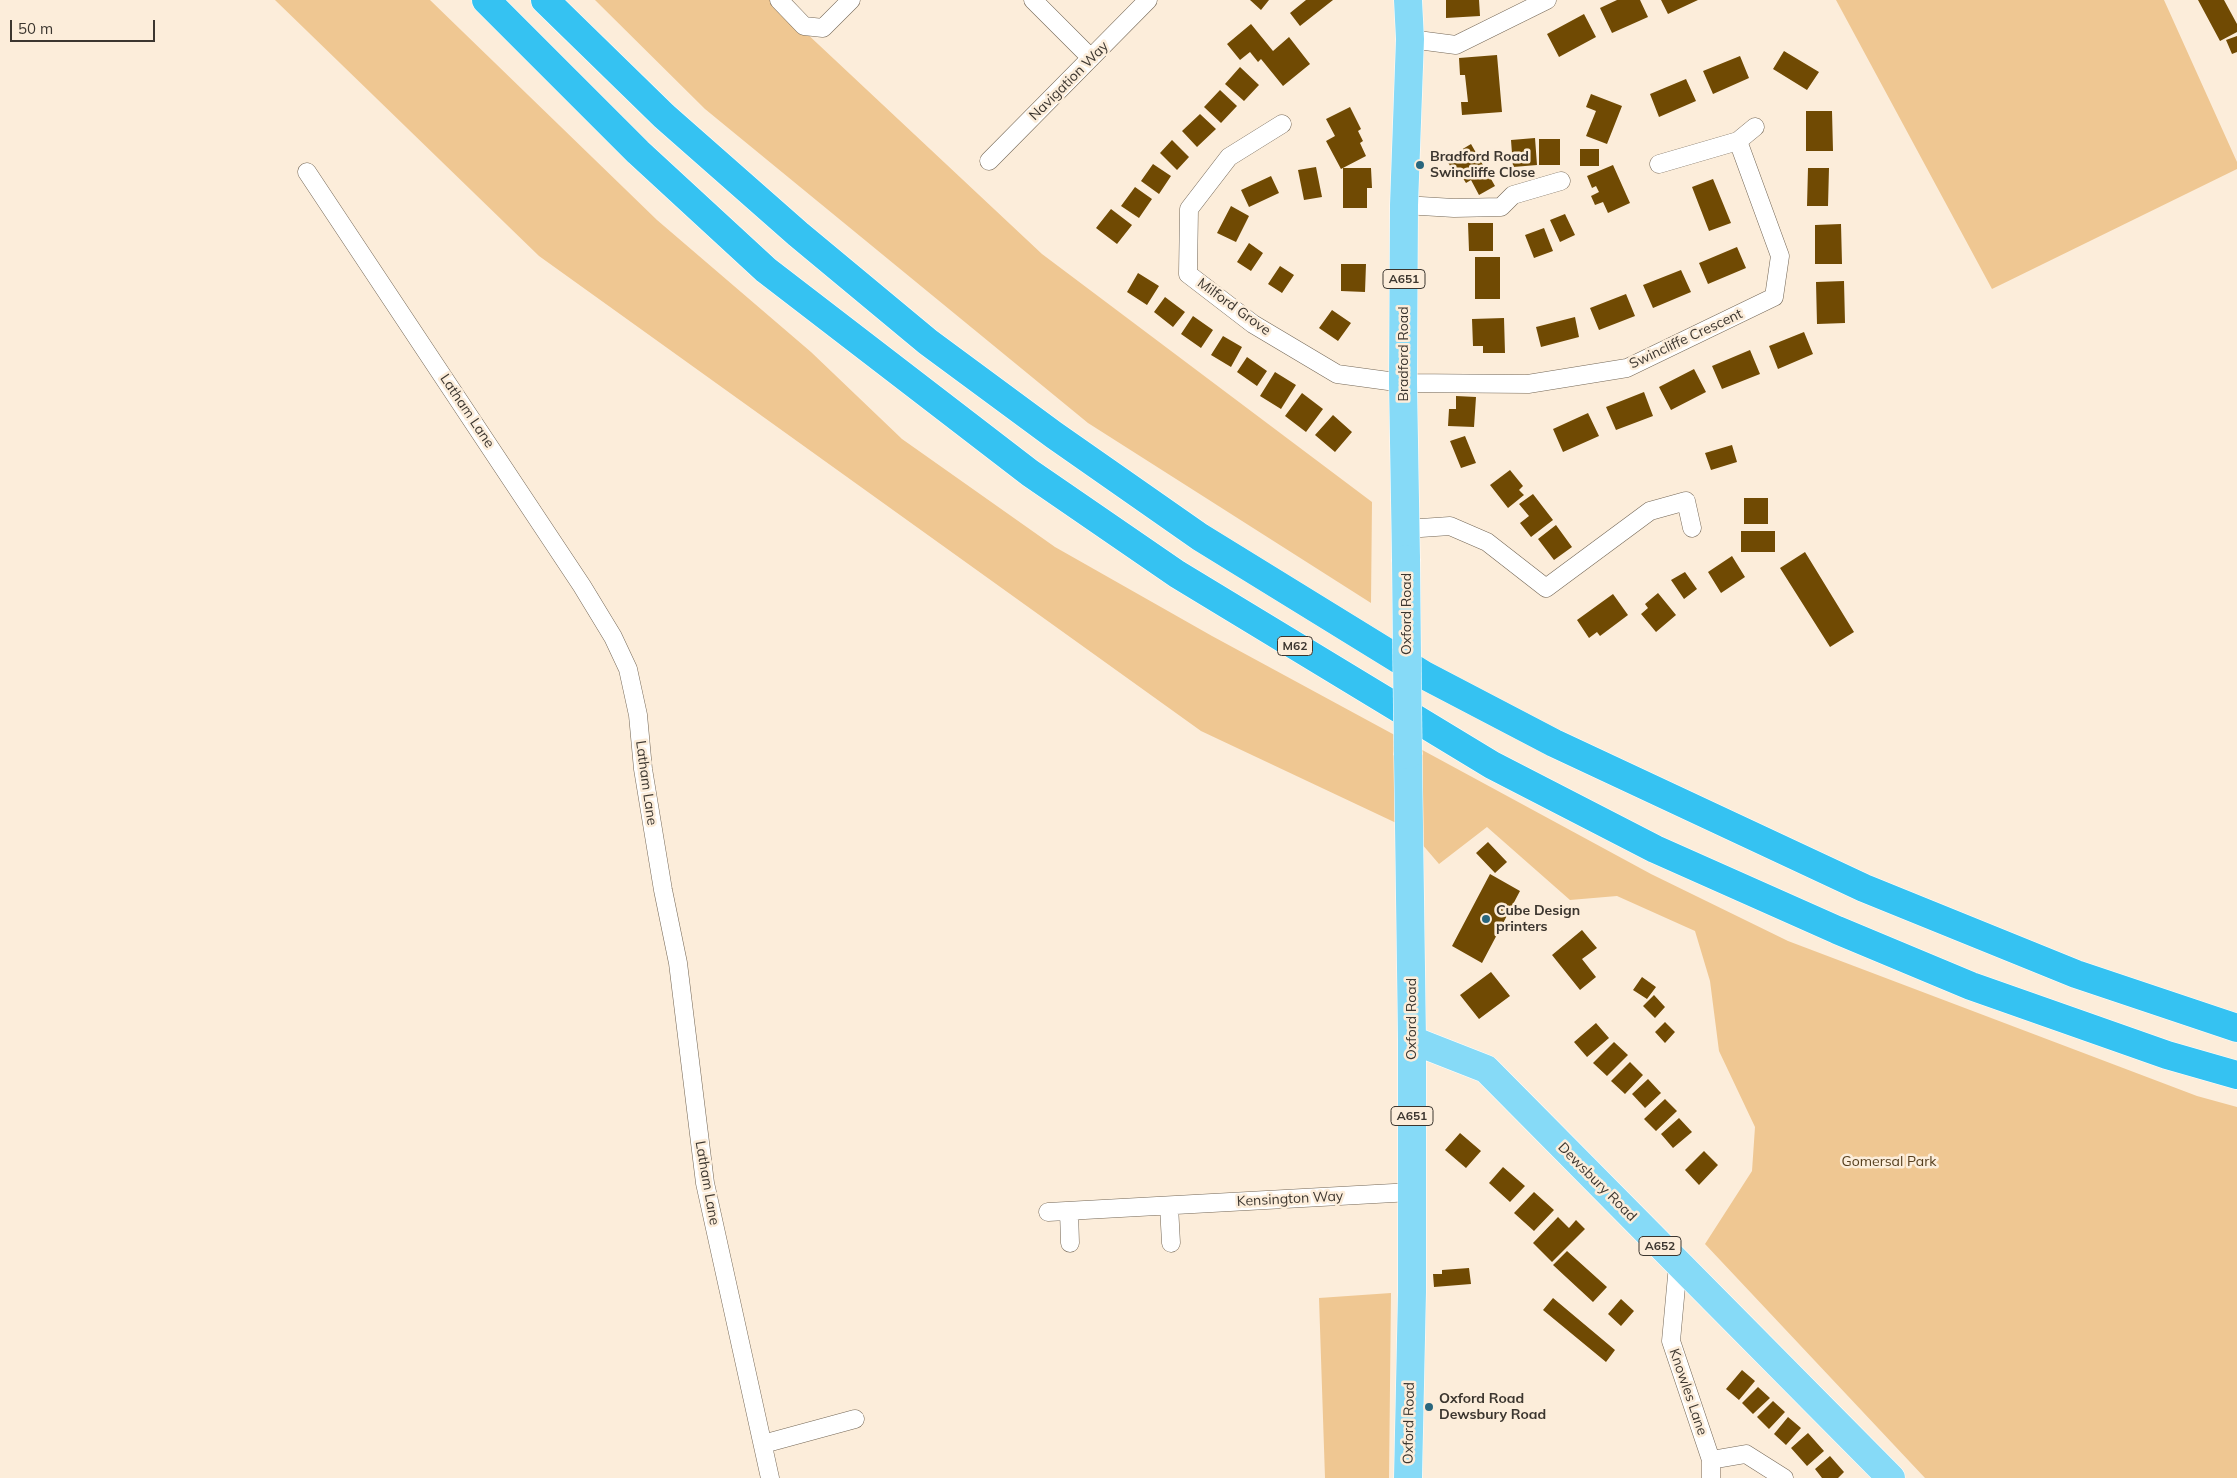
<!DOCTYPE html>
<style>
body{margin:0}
#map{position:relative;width:2237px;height:1478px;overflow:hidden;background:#fcedda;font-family:Mulish,sans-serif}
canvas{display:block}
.scale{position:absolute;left:10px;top:20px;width:145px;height:22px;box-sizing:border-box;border:2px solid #3c362f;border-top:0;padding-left:6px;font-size:15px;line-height:18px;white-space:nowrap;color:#3c362f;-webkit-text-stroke:4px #fcedda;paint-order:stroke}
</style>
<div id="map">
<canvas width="2237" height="1478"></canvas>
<div class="scale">50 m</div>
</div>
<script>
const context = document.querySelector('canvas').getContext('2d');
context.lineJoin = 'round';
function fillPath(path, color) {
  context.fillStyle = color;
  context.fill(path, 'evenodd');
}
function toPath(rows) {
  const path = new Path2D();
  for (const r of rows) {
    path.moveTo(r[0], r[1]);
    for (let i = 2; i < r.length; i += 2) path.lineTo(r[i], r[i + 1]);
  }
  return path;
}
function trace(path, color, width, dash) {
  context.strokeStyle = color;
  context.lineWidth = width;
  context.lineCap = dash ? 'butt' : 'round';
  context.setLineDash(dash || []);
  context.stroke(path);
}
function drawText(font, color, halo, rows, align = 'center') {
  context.font = font + ' Mulish,sans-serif';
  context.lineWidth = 5;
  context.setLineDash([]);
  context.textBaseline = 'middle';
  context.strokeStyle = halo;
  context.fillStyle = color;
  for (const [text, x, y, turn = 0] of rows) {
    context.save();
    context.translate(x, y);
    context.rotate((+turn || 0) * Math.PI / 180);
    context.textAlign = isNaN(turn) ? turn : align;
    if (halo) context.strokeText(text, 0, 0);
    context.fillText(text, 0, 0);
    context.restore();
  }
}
const green = toPath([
 [275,0,430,0,657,220,811,352,902,439,1055,547,1212,636,1651,874,1788,941,2197,1096,2237,1107,2237,1478,1925,1478,1705,1244,1752,1171,1755,1127,1719,1051,1710,981,1695,931,1617,896,1570,900,1487,827,1439,864,1409,829,1201,731,539,256],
 [595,0,771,0,1042,254,1372,502,1371,603,1088,423,705,109],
 [1836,0,2164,0,2237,162,2237,169,1992,289],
 [1391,1293,1389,1478,1325,1478,1319,1298]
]);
const building = toPath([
 [1250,0,1269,0,1261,10],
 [1306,0,1333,0,1300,26,1290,13],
 [1446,0,1479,0,1480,16,1446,18],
 [1617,0,1640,0,1648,17,1612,33,1600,8],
 [1661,0,1698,0,1668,14],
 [2198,0,2224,0,2237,24,2237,32,2220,41],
 [1584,14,1596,37,1559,57,1547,34],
 [1251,24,1273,51,1289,37,1310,64,1283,86,1261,59,1258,62,1250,52,1240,60,1227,44],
 [2237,36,2237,52,2232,54,2226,40],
 [1784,51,1819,72,1807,90,1773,69],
 [1497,55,1502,112,1462,115,1461,102,1468,102,1465,75,1460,75,1459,58],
 [1740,56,1749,78,1713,94,1703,71],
 [1240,67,1259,85,1244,101,1225,84],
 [1686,79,1696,101,1659,117,1650,94],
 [1220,90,1237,106,1221,123,1204,107],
 [1591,94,1622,106,1607,144,1586,136,1596,111,1586,107],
 [1350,107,1361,129,1358,131,1363,141,1360,143,1366,156,1341,169,1326,141,1335,136,1326,119],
 [1806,111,1832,111,1833,151,1806,151],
 [1200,114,1216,129,1197,147,1182,131],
 [1535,138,1537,165,1513,167,1511,140],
 [1539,139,1560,139,1560,165,1539,165],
 [1172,140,1189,157,1177,170,1160,153],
 [1471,144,1495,186,1479,195,1471,180,1466,183,1459,172,1455,174,1446,159],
 [1580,149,1599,149,1599,166,1580,166],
 [1153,164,1171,176,1159,194,1141,181],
 [1613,165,1630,203,1608,213,1603,202,1595,205,1591,196,1599,192,1596,186,1592,188,1587,176],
 [1316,167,1322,197,1304,200,1298,170],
 [1343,168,1371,168,1372,188,1367,188,1367,208,1343,208],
 [1808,168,1829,168,1828,206,1807,206],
 [1271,176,1279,193,1249,207,1241,190],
 [1713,179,1731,223,1709,231,1692,187],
 [1135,187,1152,199,1139,218,1121,206],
 [1231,206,1249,216,1236,242,1217,233],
 [1111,209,1132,225,1117,244,1096,228],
 [1565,214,1575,235,1560,242,1550,220],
 [1468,223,1493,223,1493,251,1469,251],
 [1841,224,1842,264,1815,264,1815,225],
 [1544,228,1553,251,1534,258,1525,235],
 [1249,243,1263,253,1251,271,1237,262],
 [1737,247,1746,268,1708,284,1699,263],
 [1475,257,1500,257,1500,299,1475,299],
 [1341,264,1366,264,1365,292,1341,291],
 [1280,266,1294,275,1282,293,1268,284],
 [1681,270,1691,292,1653,308,1643,285],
 [1138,273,1159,286,1147,305,1127,292],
 [1844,281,1845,323,1817,324,1816,282],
 [1626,294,1635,316,1599,330,1590,308],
 [1165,297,1185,312,1173,327,1154,312],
 [1332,310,1351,323,1338,341,1319,328],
 [1193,316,1213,330,1201,348,1181,334],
 [1575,317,1579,337,1541,347,1536,327],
 [1504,318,1505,353,1483,353,1483,346,1473,346,1472,319],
 [1804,332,1813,354,1778,369,1769,346],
 [1223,336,1242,347,1231,367,1211,355],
 [1750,350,1760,374,1722,389,1712,366],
 [1247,357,1267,371,1257,386,1237,372],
 [1694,369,1706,392,1671,410,1659,387],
 [1275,372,1296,385,1281,409,1260,396],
 [1644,392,1653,416,1616,430,1606,407],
 [1302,393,1323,409,1306,432,1285,416],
 [1456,396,1476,397,1474,427,1448,426,1449,409,1456,409],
 [1588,413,1599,436,1563,452,1553,429],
 [1333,415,1352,432,1335,452,1315,435],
 [1465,436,1476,463,1461,468,1450,441],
 [1732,445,1737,462,1711,470,1705,453],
 [1510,470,1523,486,1519,490,1524,495,1508,508,1490,485],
 [1533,494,1553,520,1531,537,1520,523,1529,516,1519,504],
 [1744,498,1768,498,1768,524,1744,524],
 [1556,525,1572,547,1554,560,1538,539],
 [1741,531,1775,531,1775,552,1741,552],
 [1805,552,1854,632,1830,647,1780,568],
 [1732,556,1745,577,1721,593,1708,572],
 [1685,572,1697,589,1684,599,1671,580],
 [1658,593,1676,615,1656,632,1641,614,1648,608,1645,604],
 [1613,594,1628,615,1600,636,1597,632,1589,638,1577,620],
 [1488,842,1507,862,1495,873,1476,853],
 [1490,874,1520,891,1482,963,1452,946],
 [1582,930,1597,948,1582,959,1596,977,1580,990,1552,955],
 [1491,972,1510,996,1479,1019,1460,995],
 [1642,977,1656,987,1647,999,1633,990],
 [1654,995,1665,1007,1655,1018,1643,1006],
 [1665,1022,1675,1032,1665,1043,1655,1032],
 [1596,1023,1609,1038,1587,1057,1574,1042],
 [1614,1042,1628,1055,1607,1076,1593,1063],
 [1630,1062,1643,1075,1625,1094,1611,1081],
 [1648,1079,1661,1093,1645,1108,1632,1094],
 [1665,1099,1677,1111,1656,1131,1644,1119],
 [1679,1118,1692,1132,1673,1148,1661,1134],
 [1460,1133,1481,1151,1466,1168,1445,1150],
 [1704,1151,1718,1165,1699,1185,1685,1170],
 [1503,1167,1525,1186,1510,1202,1489,1183],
 [1534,1192,1554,1210,1534,1231,1514,1213],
 [1558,1217,1569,1228,1576,1220,1585,1229,1552,1262,1533,1243],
 [1567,1251,1607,1287,1593,1302,1553,1265],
 [1469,1268,1471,1284,1434,1287,1433,1274,1442,1274,1442,1270],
 [1553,1298,1615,1350,1606,1362,1543,1310],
 [1621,1299,1634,1311,1621,1326,1608,1314],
 [1742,1370,1755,1381,1739,1400,1726,1389],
 [1758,1387,1770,1398,1753,1414,1742,1403],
 [1773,1401,1785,1412,1769,1429,1757,1417],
 [1788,1417,1801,1428,1786,1445,1774,1434],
 [1808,1433,1824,1451,1807,1466,1791,1448],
 [1830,1456,1844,1472,1838,1478,1822,1478,1815,1469]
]);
const minor = toPath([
 [779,0,804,26,823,28,851,0],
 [1033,0,1091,58],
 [1410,39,1456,45,1547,0],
 [1282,124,1229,157,1189,209,1188,274,1253,324,1337,374,1403,383,1528,384,1627,368,1774,297,1780,256,1738,141,1659,164],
 [1738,141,1755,127],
 [989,161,1148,0],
 [307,172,582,586,613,637,628,669,638,715,643,769,663,890,678,963,705,1183,770,1478],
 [1404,205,1454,208,1501,207,1513,195,1561,181],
 [1406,529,1450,526,1487,542,1546,588,1650,511,1686,501,1692,528],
 [1169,1206,1171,1243],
 [1069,1211,1070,1243],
 [1048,1212,1412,1192],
 [1678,1265,1671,1341,1711,1460,1711,1478],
 [763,1444,855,1419],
 [1711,1460,1746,1454,1784,1478]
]);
const primary = toPath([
 [1406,559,1403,383,1404,205,1410,39,1408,0],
 [1408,755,1412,1040,1412,1292,1408,1478],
 [1412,1040,1486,1069,1891,1478]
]);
const motorway = toPath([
 [486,0,638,152,766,270,1030,473,1177,574,1492,765,1655,849,1837,930,1971,986,2167,1055,2237,1075],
 [545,0,664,116,798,234,928,342,1054,435,1200,537,1424,675,1554,743,1864,888,2076,974,2237,1028]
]);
const primaryBridge = toPath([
 [1406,559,1408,755]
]);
const markers = [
 [1420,165,5,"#29667d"],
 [1486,919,5,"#29667d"],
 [1429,1407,5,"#29667d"]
];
const shields = [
 [1404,279,42],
 [1295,646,35],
 [1412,1116,42],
 [1660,1246,42]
];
const shieldNames = [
 ["A651",1404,279],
 ["M62",1295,646],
 ["A651",1412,1116],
 ["A652",1660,1246]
];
const streetNames = [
 ["Navigation Way",1069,81,-45],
 ["Milford Grove",1234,307,36],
 ["Swincliffe Crescent",1686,339,-25],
 ["Bradford Road",1404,354,-90],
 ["Latham Lane",467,411,56],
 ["Oxford Road",1407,614,-90],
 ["Latham Lane",646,783,82],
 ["Oxford Road",1412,1019,-90],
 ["Dewsbury Road",1597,1182,45],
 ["Latham Lane",707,1183,80],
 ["Kensington Way",1290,1199,-3],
 ["Knowles Lane",1688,1392,71],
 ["Oxford Road",1409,1423,-89]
];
const poiNames = [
 ["Bradford Road",1430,157],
 ["Swincliffe Close",1430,173],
 ["Cube Design",1496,911],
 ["printers",1496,927],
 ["Oxford Road",1439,1399],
 ["Dewsbury Road",1439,1415]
];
const parkNames = [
 ["Gomersal Park",1889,1162]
];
fillPath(green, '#efc792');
fillPath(building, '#704a03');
trace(minor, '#746756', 19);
trace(primary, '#fff', 29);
trace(motorway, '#fff', 29);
trace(minor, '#fff', 18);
trace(primary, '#86daf7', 28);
trace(motorway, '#35c2f2', 28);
trace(primaryBridge, '#fff', 29, []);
trace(primaryBridge, '#86daf7', 28);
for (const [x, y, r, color] of markers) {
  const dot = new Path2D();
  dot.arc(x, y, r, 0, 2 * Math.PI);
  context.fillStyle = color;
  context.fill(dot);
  trace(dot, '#fcedda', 2);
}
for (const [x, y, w] of shields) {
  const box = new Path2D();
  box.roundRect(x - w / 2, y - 9.5, w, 19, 4);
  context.fillStyle = '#fcedda';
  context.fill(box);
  trace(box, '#3c362f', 1);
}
drawText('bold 12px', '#3c362f', null, shieldNames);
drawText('14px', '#3c362f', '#fcedda', streetNames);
drawText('bold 14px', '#3c362f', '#fcedda', poiNames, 'left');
drawText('14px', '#553e1d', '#fcedda', parkNames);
</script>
